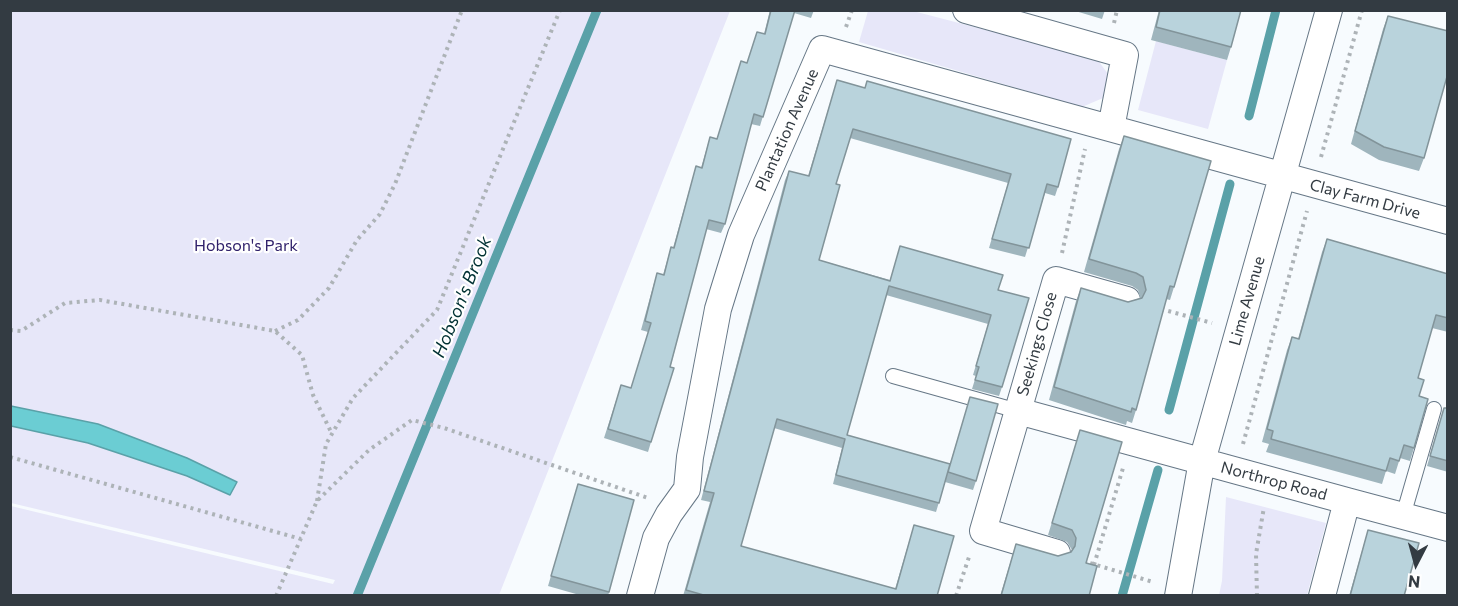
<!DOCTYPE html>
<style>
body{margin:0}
#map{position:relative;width:1458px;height:606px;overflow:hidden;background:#f7fbfe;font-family:Commissioner,sans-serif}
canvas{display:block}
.frame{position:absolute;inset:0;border:12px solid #333b42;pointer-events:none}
.north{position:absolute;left:1386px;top:534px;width:60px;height:60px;-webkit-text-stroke:4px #fff;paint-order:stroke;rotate:186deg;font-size:16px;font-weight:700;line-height:24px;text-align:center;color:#333b42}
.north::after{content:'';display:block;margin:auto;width:21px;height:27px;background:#333b42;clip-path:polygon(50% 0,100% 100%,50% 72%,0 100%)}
</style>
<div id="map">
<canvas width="1458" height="606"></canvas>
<div class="frame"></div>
<div class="north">N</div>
</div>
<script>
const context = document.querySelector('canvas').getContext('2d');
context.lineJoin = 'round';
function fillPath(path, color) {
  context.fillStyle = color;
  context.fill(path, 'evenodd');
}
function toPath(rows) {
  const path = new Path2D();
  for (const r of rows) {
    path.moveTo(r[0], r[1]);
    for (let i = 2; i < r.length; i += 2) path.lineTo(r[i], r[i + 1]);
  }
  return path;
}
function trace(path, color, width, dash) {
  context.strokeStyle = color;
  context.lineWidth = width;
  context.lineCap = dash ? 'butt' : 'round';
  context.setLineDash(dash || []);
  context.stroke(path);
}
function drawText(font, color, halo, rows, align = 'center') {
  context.font = font + ' Commissioner,sans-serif';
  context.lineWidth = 4.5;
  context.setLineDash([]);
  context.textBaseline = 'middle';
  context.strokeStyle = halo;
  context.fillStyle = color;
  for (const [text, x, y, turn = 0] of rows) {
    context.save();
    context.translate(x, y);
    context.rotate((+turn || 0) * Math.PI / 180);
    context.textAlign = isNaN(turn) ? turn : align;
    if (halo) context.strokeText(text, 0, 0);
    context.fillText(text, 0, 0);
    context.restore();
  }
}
const green = toPath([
 [11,11,730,11,499,595,11,595,11,506,333,584,335,580,11,503],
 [868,11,913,11,1097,59,1108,74,1103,98,1082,107,859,42],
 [1156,41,1227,60,1208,129,1138,110],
 [1226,497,1326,523,1307,595,1219,595,1222,581]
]);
const water = toPath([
 [11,406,98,424,187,458,237,482,230,495,187,476,88,443,11,426,11,406]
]);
const stream = toPath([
 [1249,116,1276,10],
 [1169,410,1230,184],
 [357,596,597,10],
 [1122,596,1158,470]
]);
const path = toPath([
 [1114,23,1117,10],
 [846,27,852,10],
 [1321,157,1362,10],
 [1062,253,1085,149],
 [1161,309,1212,323],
 [10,330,21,331,65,303,100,300,275,331,302,355,313,395,332,434],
 [275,331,298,320,329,288,357,240,380,214,395,184,462,10],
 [1243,444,1307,211],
 [10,457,301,539],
 [317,501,326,444,353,398,437,310,560,10],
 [1083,561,1153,582],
 [1094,565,1123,468],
 [276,596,317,501,369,450,412,420,444,428,648,498],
 [956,596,970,554],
 [1257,596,1256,554,1264,507]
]);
const service = toPath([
 [893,376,1018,411],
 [1403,516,1434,409]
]);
const minor = toPath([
 [966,10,1125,55,1111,128],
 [1018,411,1347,501],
 [1057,553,983,531,1056,280,1127,300],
 [640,596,656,538,669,514,687,489,690,457,718,309,741,235,822,49,1448,221],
 [1178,596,1202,461,1329,10],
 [1322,596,1347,501,1448,528]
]);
const wall = toPath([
 [770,10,814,10,811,18,794,13,760,126,751,124,725,224,721,233,706,229,651,442,648,452,604,438,621,385,631,388,648,332,641,330,654,283,657,273,663,275,671,247,673,248,696,166,701,168,710,137,717,139,741,61,747,63,757,32,764,34],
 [1072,10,1105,10,1102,19],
 [1159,10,1241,10,1231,47,1227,60,1151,40],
 [1388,16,1424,158,1419,171,1379,160,1351,144,1383,29],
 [837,80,865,88,867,81,1058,187,1055,196,1045,193,1025,257,989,248,1008,183,850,138,836,184,819,260,890,280,900,246,998,290,1002,387,999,396,972,389,976,376,973,375,988,324,886,295,847,435,950,464,970,397,976,481,973,490,945,482,936,512,833,484,842,448,774,428,741,546,895,589,914,525,937,596,683,596,710,502,701,500,785,180,789,171,808,176],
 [1124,136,1174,287,1170,300,1166,299,1136,410,1132,423,1127,421,1126,425,1049,400,1076,301,1081,288,1128,302,1140,298,1138,290,1132,286,1084,272,1119,149],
 [1327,239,1448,274,1448,332,1432,328,1418,378,1419,396,1414,448,1410,461,1400,458,1395,474,1386,471,1382,484,1266,452,1269,444,1262,442,1287,350,1292,337,1298,339,1322,252],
 [1444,408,1448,408,1448,472,1427,466],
 [1080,430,1089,596,1000,596,1016,544,1058,556,1071,552,1072,550,1067,542,1048,535],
 [578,484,634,500,608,596,583,596,548,586],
 [1368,530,1404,596,1349,596]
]);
const building = toPath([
 [771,10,795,10,763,117,754,114,725,224,709,220,670,367,674,368,651,442,608,429,621,385,631,388,651,323,645,321,657,273,664,275,671,247,674,248,696,166,702,168,710,137,717,139,741,61,747,63,757,32,765,34,771,10],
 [1160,10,1241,10,1231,47,1156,27,1160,10],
 [1388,16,1448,31,1448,73,1424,158,1384,147,1355,131,1388,16],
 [837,80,865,88,867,81,1071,139,1058,187,1047,184,1029,248,992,239,1011,174,853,129,836,184,840,185,819,260,890,281,900,246,1003,275,998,290,1029,298,1002,387,975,380,979,367,976,366,991,315,889,286,847,435,950,464,939,503,836,475,845,439,777,419,741,546,896,589,914,525,954,536,937,596,707,596,686,590,714,493,704,491,789,171,809,176,837,80],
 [1124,136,1211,161,1174,287,1170,286,1136,410,1132,408,1131,412,1054,387,1081,288,1128,302,1142,298,1146,290,1143,277,1136,273,1089,259,1124,136],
 [1327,239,1448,274,1448,318,1436,315,1418,378,1424,380,1419,396,1428,399,1414,448,1404,445,1399,461,1390,458,1386,471,1271,439,1273,431,1267,429,1292,337,1299,339,1327,239],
 [970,397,998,404,976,481,948,472,970,397],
 [1444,408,1448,408,1448,461,1430,456,1444,408],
 [1080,430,1122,442,1086,563,1097,566,1089,596,1001,596,1016,544,1058,556,1071,552,1075,546,1076,538,1072,530,1052,523,1080,430],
 [578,484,634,500,609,592,551,576,578,484],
 [1368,530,1419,543,1404,596,1350,596,1368,530]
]);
const streetNames = [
 ["Plantation Avenue",787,130,-66],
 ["Clay Farm Drive",1365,199,15],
 ["Lime Avenue",1247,301,-74],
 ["Seekings Close",1037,344,-74],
 ["Northrop Road",1274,481,15]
];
const parkNames = [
 ["Hobson's Park",246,246]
];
const waterNames = [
 ["Hobson's Brook",462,297,-68]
];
fillPath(green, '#e7e7f9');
fillPath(water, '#6bcdd3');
trace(water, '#5aa1a8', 1.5);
trace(stream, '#5aa1a8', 9);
trace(service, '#667786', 16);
trace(minor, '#667786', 28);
trace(path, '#adb3b7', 4, [3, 4.5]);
trace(service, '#fff', 14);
trace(minor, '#fff', 26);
fillPath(wall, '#9fb5bd');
fillPath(building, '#b9d3dc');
trace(building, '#82949a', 1.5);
drawText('16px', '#333b42', '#fff', streetNames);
drawText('16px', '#30216b', '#fff', parkNames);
drawText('italic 18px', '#003133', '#fff', waterNames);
</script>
